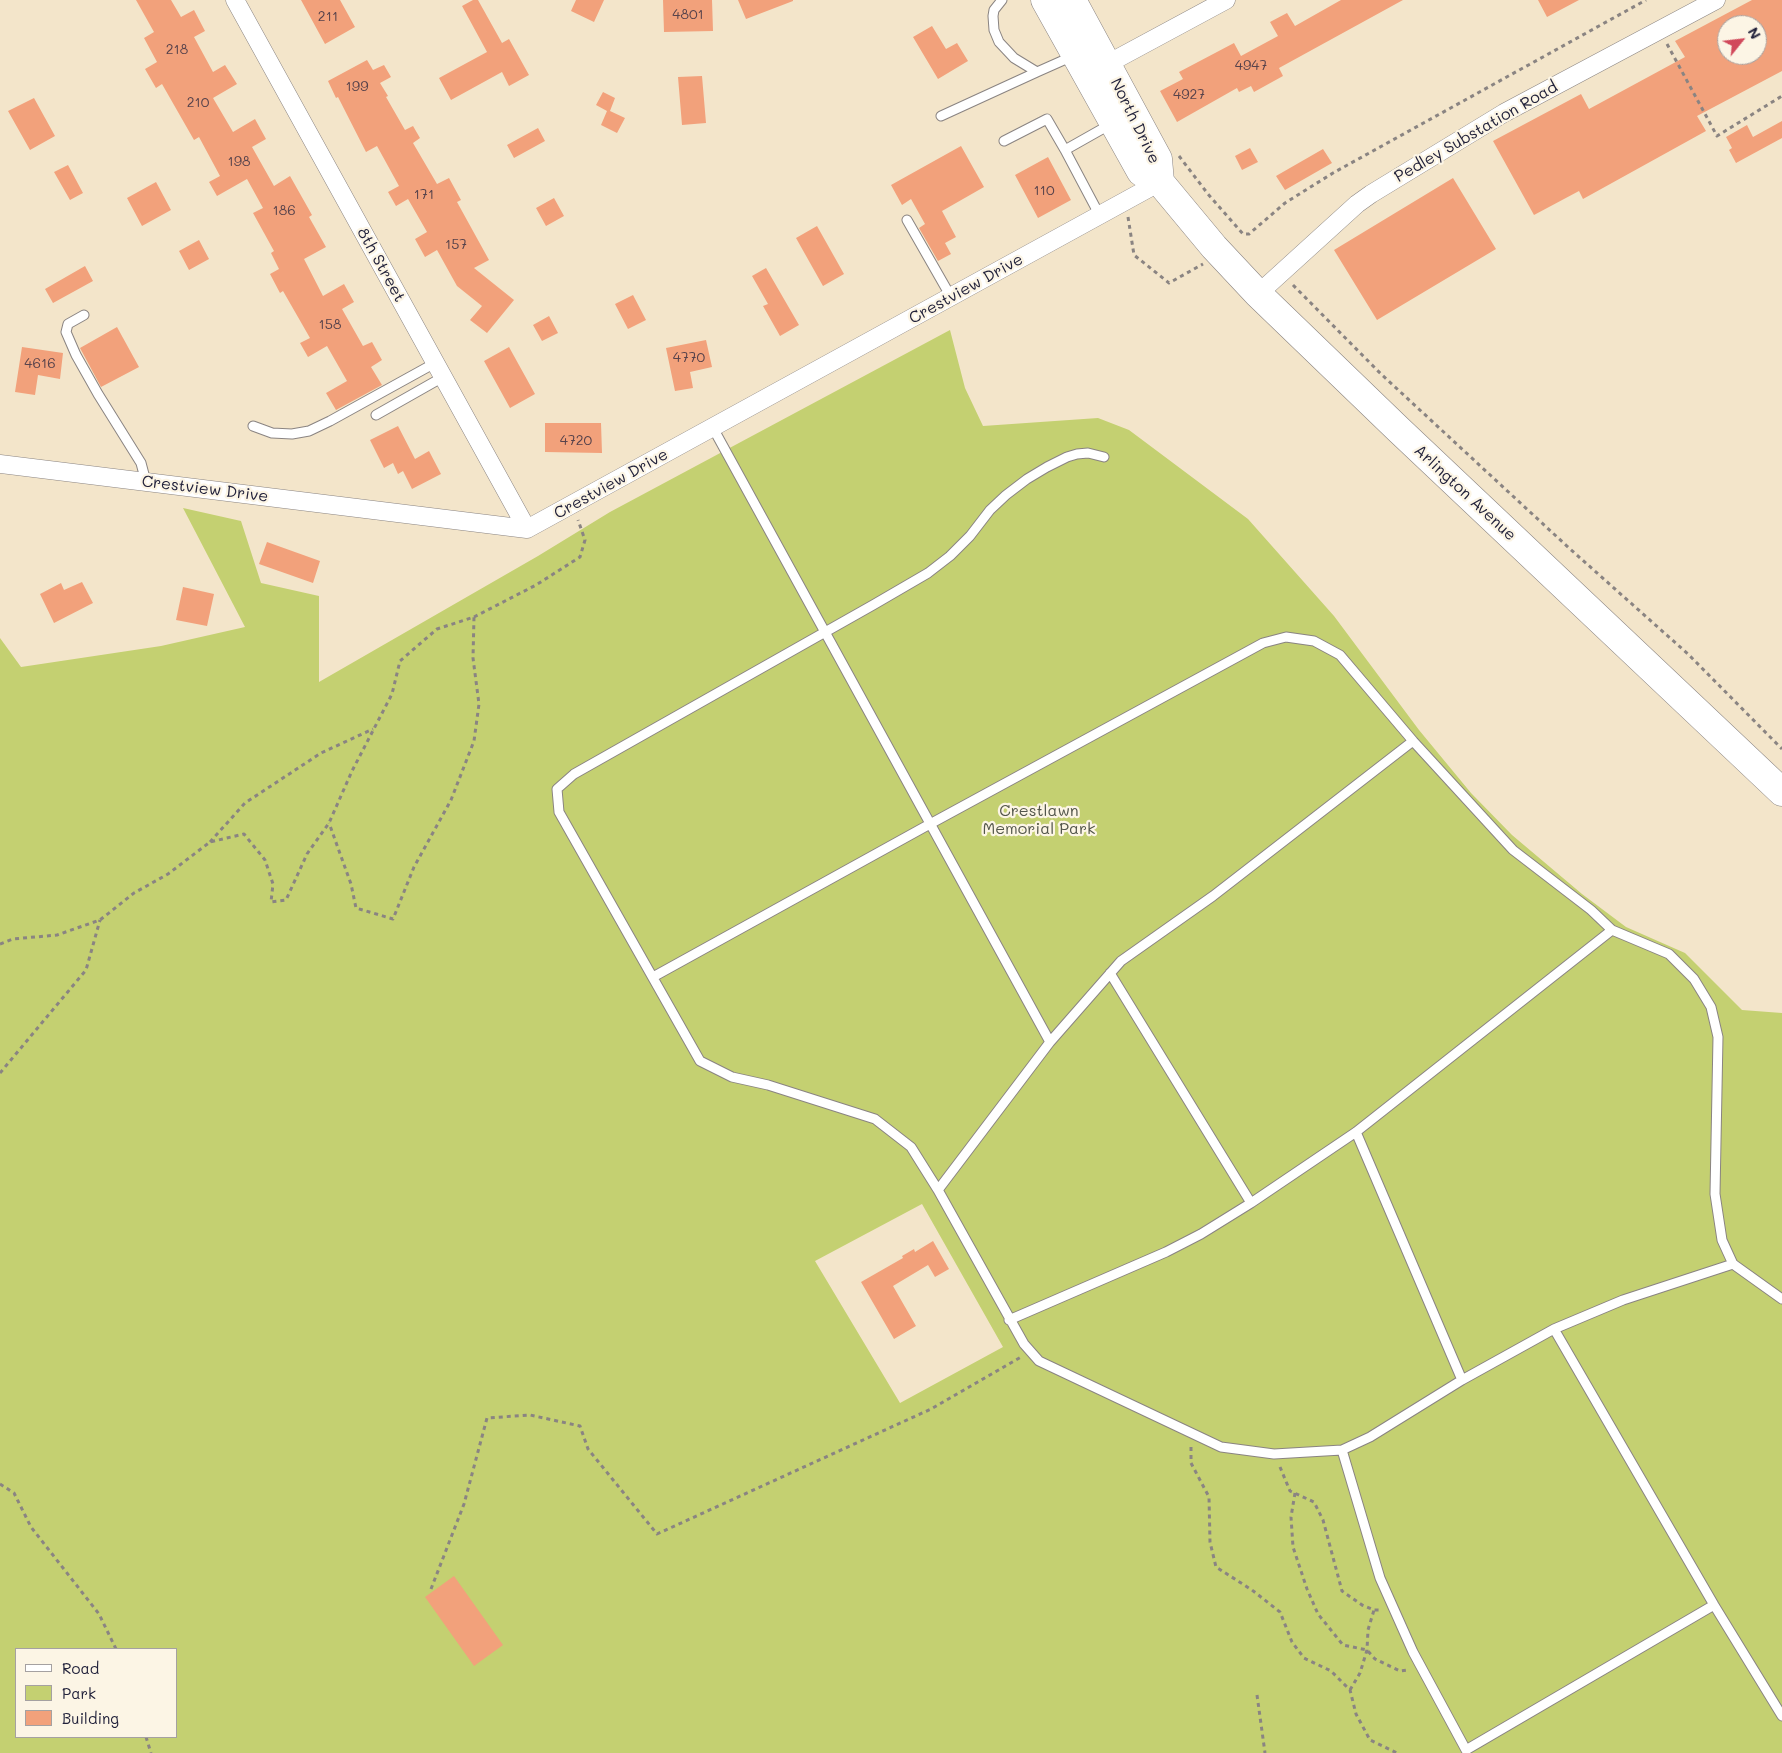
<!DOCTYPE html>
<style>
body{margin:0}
#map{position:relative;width:1782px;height:1753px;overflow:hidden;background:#f3e5ca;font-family:Mali,sans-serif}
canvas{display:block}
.legend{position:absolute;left:15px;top:1648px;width:162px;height:90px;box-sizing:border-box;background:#fcf5e5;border:1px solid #a5a1a1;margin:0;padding:6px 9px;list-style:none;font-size:15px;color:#22223b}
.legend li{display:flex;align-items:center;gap:10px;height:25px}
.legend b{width:25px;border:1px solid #a5a1a1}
.north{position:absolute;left:1717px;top:15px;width:50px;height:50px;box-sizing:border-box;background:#fcf5e5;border:1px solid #a5a1a1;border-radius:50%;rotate:61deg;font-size:14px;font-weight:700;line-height:20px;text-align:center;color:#22223b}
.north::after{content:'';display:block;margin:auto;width:18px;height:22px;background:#d1495b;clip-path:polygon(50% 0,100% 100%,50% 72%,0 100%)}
</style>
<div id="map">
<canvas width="1782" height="1753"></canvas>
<ul class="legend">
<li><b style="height:6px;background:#fff"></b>Road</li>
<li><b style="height:14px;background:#c4d071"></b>Park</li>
<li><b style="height:14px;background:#f2a17b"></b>Building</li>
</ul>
<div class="north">N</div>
</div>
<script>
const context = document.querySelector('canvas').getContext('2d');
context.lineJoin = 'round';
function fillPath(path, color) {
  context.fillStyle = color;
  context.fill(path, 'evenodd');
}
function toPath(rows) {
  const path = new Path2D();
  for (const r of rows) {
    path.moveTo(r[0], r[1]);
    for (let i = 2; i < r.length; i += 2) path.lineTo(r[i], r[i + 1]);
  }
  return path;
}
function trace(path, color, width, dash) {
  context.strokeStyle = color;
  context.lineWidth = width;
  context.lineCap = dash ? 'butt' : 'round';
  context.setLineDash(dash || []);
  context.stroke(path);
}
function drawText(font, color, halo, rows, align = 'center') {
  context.font = font + ' Mali,sans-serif';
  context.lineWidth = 4.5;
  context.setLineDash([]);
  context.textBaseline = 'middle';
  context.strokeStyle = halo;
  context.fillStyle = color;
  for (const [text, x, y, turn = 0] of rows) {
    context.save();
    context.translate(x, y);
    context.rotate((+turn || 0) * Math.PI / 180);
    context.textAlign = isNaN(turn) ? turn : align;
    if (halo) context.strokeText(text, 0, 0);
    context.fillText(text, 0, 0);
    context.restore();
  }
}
const green = toPath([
 [950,330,965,388,983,426,1098,418,1129,430,1248,519,1334,616,1419,730,1471,793,1512,835,1582,894,1626,927,1685,953,1742,1010,1782,1013,1782,1753,0,1753,0,638,21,667,161,646,245,627,183,508,241,521,261,583,319,596,319,682,538,556,610,512],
 [922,1204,1003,1347,900,1403,815,1261],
 [16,1649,176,1649,176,1737,16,1737]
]);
const building = toPath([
 [136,0,171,0,181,17,194,10,205,31,194,37,213,72,225,65,237,84,213,98,233,132,255,119,266,139,252,147,274,186,290,176,312,215,309,217,326,247,304,259,323,296,344,284,354,302,342,309,363,346,372,342,382,360,371,367,382,385,336,410,326,393,347,381,327,346,308,357,300,343,310,338,283,291,280,293,270,274,279,269,271,253,274,251,253,213,263,208,247,179,217,196,209,182,220,176,199,137,194,140,162,84,156,88,145,69,157,62,144,38,154,32],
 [301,0,340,0,355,27,325,44],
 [473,0,478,0,502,43,509,39,529,75,509,86,502,72,451,100,439,78,487,52,462,6],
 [576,0,604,0,594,22,571,11],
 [663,0,712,0,713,31,664,32],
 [738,0,793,0,793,1,746,19],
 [1341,0,1403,0,1279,68,1283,76,1254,92,1251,86,1239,92,1237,88,1177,122,1160,91,1183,79,1179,72,1234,43,1241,56,1278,36,1270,22,1287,13,1295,26],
 [1538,0,1579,0,1547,17],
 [1752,0,1782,0,1782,71,1697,116,1706,131,1583,199,1579,191,1534,215,1493,141,1581,94,1589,109,1685,57,1675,41],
 [1727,25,1757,25,1757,55,1727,55],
 [932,26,946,49,957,43,968,61,938,79,913,37],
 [367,60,373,70,384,65,391,77,380,83,388,96,386,97,405,130,413,126,420,138,413,143,437,184,449,178,461,200,457,202,489,260,474,268,514,300,487,333,470,320,482,306,457,286,437,250,425,257,415,239,427,232,408,199,396,206,388,192,399,186,377,146,366,152,338,97,336,98,328,81],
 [702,76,706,123,682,125,678,77],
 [603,92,615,98,610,111,625,118,617,133,601,125,607,111,596,105],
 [34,98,55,136,30,150,8,111],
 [1782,121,1782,138,1736,163,1729,150,1732,148,1726,137,1747,125,1753,137],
 [538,128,545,141,514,158,507,145],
 [961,146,984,187,942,211,956,237,945,243,951,254,938,261,919,228,925,224,911,199,902,205,891,185],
 [1250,148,1258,162,1242,170,1235,156],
 [1323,149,1332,163,1285,190,1276,176],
 [1048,157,1071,200,1038,218,1015,175],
 [68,165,83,193,70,200,54,172],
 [1453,178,1496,249,1377,320,1334,250],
 [156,182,171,210,142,226,127,198],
 [554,198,564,216,546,226,536,208],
 [817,226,844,274,823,286,796,238],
 [199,240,209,259,189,270,179,251],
 [85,266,93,281,53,303,45,289],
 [766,268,799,325,780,336,763,306,768,304,752,276],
 [633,295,646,320,628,329,615,304],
 [549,316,558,333,542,341,533,325],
 [117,327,139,367,101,387,80,348],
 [706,340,712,367,690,372,693,388,675,391,666,348],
 [22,347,63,353,60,379,38,375,35,395,15,392],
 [509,347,535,394,510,408,484,361],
 [545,423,601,423,602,453,545,452],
 [398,426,415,459,429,451,441,474,412,489,403,471,398,474,393,463,384,468,370,440],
 [267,542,320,561,313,583,259,564],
 [82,582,93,603,54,623,40,594,61,583,64,590],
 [183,587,214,594,207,626,176,620],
 [933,1241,949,1269,935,1277,928,1265,893,1286,916,1326,894,1339,861,1282,903,1258,902,1256,914,1249,915,1252],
 [454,1576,503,1645,474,1666,425,1597]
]);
const path = toPath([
 [1667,44,1717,136,1782,96],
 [1179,156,1208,194,1243,234,1249,234,1285,203,1333,173,1646,0],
 [1128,217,1134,255,1169,283,1203,264],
 [1293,285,1381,374,1569,548,1688,654,1782,749],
 [474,617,536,585,580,557,585,540,578,520],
 [210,842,245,803,321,753,373,729],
 [0,944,13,939,57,935,100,920,134,893,168,874,210,842,244,834,265,860,273,884,271,902,286,900,307,854,329,823,352,771,392,694,400,661,437,629,474,617,473,658,479,704,474,741,451,800,414,867,393,919,356,908,351,884,329,823],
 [0,1073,86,970,100,920],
 [1191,1447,1191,1463,1209,1497,1210,1542,1216,1567,1252,1590,1280,1612,1292,1642,1304,1658,1331,1671,1350,1690,1356,1714,1370,1740,1397,1753],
 [1280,1467,1290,1491,1314,1502,1323,1520,1342,1591,1362,1605,1374,1610,1381,1610],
 [0,1484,14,1493,31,1527,99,1614,116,1649],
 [1295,1493,1291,1517,1293,1547,1307,1589,1318,1614,1343,1645,1367,1650,1375,1659,1400,1671,1409,1670],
 [431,1589,464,1504,487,1418,530,1415,580,1426,588,1449,657,1534,931,1409,1021,1357],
 [1350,1690,1360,1673,1367,1650,1368,1630,1374,1610],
 [1257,1695,1265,1753],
 [146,1737,151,1753]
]);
const service = toPath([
 [1002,0,994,10,993,16,994,30,999,42,1014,58,1037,72,1073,56],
 [941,116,1037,72],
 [1004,141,1047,119,1065,150],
 [1100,216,1065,150,1111,124],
 [907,220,951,297],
 [84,315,68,324,66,332,76,355,98,394,141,463,146,482],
 [376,415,443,377],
 [253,426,272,433,292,434,309,431,330,421,435,363],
 [713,428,1050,1042],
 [1104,457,1088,453,1077,454,1067,457,1047,467,1027,479,1006,495,990,510,970,536,950,556,928,573,873,605,574,774,557,789,559,812,700,1061,732,1077,768,1085,875,1119,911,1147,938,1190,1024,1344,1039,1361,1221,1447,1274,1454,1342,1450],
 [1110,973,1251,1203],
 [653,977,930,824,1263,643,1286,637,1314,641,1340,655,1413,741],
 [1356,1132,1462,1380],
 [938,1190,1050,1042,1121,961,1213,896,1413,741,1513,850,1591,910,1612,930],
 [1782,1299,1733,1264,1623,1300,1554,1329,1714,1605,1782,1716],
 [1009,1320,1166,1252,1201,1234,1251,1203,1356,1132,1612,930,1669,954,1694,979,1711,1007,1718,1037,1715,1194,1722,1240,1733,1264],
 [1554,1329,1462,1380,1370,1437,1342,1450,1380,1578,1413,1652,1466,1750,1714,1605]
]);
const minor = toPath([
 [235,0,527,529],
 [1098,69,1226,0],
 [1258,294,1357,204,1371,194,1504,113,1716,0],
 [0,464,527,529,1160,182]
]);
const primary = toPath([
 [1045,0,1141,172,1160,182,1214,247,1258,294,1398,429,1782,792],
 [1072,0,1158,159,1160,182]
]);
const numberNames = [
 ["4801",688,15],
 ["211",328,17],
 ["218",177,50],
 ["4947",1251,66],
 ["199",357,87],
 ["4927",1189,95],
 ["210",198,103],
 ["198",239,162],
 ["110",1044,191],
 ["171",424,195],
 ["186",284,211],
 ["157",456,245],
 ["158",330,325],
 ["4770",689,358],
 ["4616",40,364],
 ["4720",576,441]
];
const streetNames = [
 ["North Drive",1135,121,64],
 ["Pedley Substation Road",1476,132,-30],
 ["8th Street",381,265,61],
 ["Crestview Drive",966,289,-29],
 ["Crestview Drive",611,484,-29],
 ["Crestview Drive",205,489,7],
 ["Arlington Avenue",1465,493,43]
];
const parkNames = [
 ["Crestlawn",1039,811],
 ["Memorial Park",1039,829]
];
fillPath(green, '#c4d071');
fillPath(building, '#f2a17b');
trace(service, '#8a8482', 11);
trace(minor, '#8a8482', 19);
trace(primary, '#8a8482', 29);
trace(path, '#8a8482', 3, [4, 4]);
trace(service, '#fff', 9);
trace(minor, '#fff', 18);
trace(primary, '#fff', 28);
drawText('14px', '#56424b', null, numberNames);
drawText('16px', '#22223b', '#fcf5e5', streetNames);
drawText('16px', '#53564b', '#fcf5e5', parkNames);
</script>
